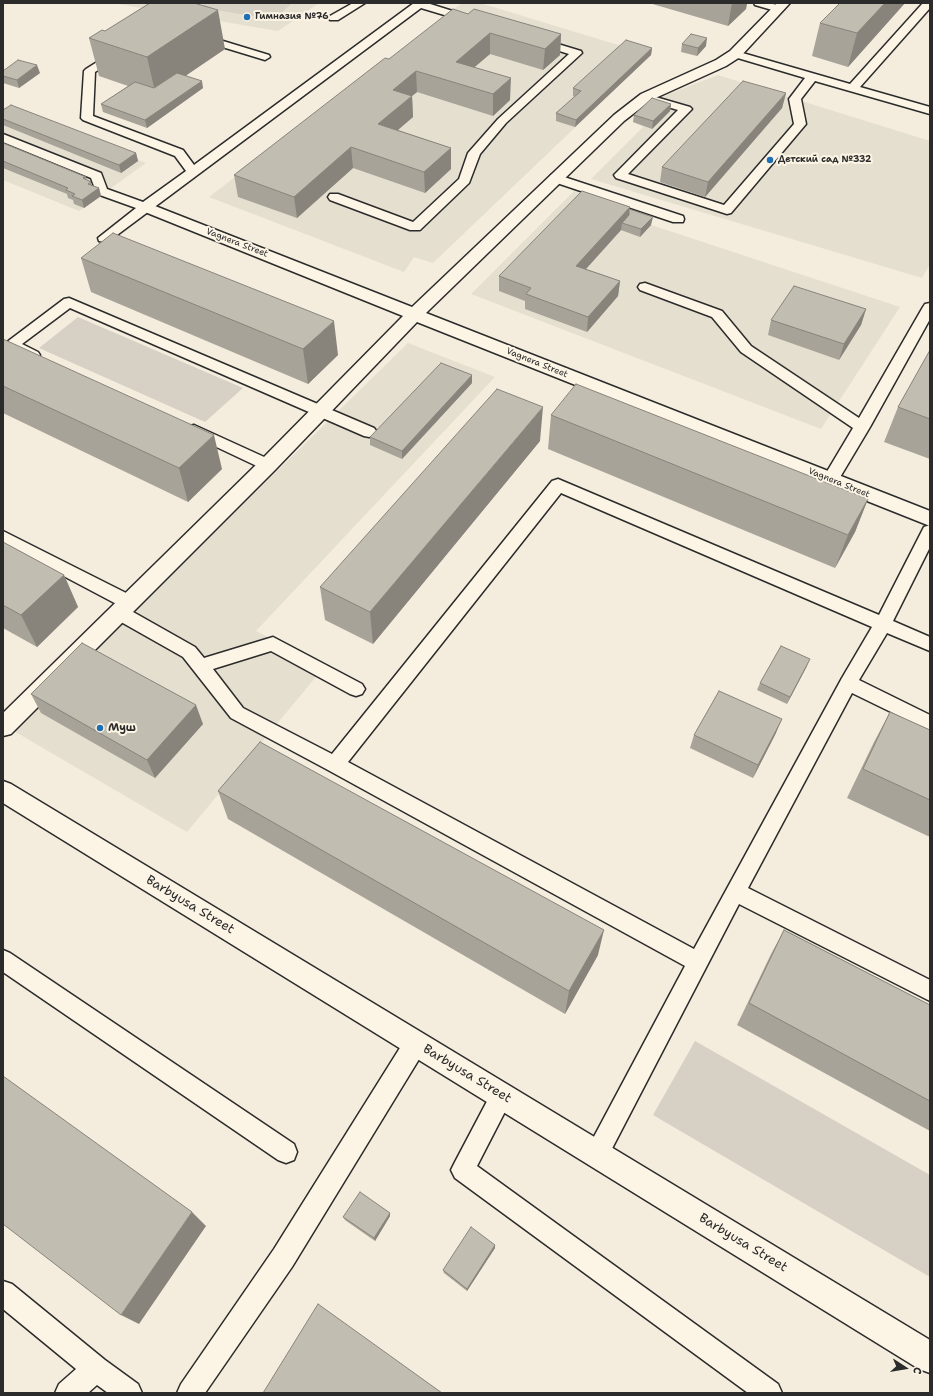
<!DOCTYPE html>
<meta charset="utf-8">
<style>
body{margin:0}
#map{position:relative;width:933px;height:1396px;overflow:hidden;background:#f4edde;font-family:"Shantell Sans",sans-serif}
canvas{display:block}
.frame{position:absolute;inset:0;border:4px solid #2b2b2b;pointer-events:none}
.north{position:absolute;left:885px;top:1348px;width:40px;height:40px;-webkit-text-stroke:3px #fcf5e5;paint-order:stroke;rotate:102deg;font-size:11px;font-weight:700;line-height:16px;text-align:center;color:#2b2b2b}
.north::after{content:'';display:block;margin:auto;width:14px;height:18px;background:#2b2b2b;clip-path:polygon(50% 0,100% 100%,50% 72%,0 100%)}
</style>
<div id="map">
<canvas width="933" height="1396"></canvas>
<div class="frame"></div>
<div class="north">С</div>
</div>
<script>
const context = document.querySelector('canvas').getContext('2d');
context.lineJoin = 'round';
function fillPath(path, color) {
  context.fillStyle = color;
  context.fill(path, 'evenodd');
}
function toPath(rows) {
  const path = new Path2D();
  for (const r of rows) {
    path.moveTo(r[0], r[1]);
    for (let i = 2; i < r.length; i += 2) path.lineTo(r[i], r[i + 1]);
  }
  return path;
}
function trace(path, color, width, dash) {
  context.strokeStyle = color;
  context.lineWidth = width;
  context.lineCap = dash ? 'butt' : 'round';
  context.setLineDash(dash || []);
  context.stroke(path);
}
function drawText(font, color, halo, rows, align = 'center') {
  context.font = font + ' "Shantell Sans",sans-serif';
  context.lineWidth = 4;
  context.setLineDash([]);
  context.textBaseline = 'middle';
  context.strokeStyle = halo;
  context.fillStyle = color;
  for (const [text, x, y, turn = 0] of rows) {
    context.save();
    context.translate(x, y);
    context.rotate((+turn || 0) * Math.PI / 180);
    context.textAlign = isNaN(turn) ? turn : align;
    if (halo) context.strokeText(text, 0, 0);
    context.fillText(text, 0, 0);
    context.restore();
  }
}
const built = toPath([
 [112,3,319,3,278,31],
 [462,3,480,3,651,55,433,263,414,257,404,272,209,197],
 [718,75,930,141,930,264,922,278,591,179,643,127,633,122,651,105,658,101,661,97],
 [6,107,146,163,79,211,3,180,3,109],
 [574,191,610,203,615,213,900,307,821,429,471,294],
 [408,343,495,377,256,631,325,666,187,832,12,730]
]);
const green = toPath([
 [202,3,292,3,280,14,268,17,258,17,210,9,205,7],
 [78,317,243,388,205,422,39,348],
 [695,1041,930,1175,930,1277,653,1115]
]);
const lane = toPath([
 [353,3,365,3,338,20,330,20,329,18,330,16,353,3],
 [414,3,427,3,475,18,476,20,471,23,421,8,109,241,104,242,99,241,98,238,136,208,97,194,91,178,3,142,3,134,101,173,107,189,143,202,186,171,175,156,83,120,81,118,84,71,86,69,113,52,121,52,122,54,121,56,95,72,93,116,183,150,194,165,414,3],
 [754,3,770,3,783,7,784,9,779,12,755,5,754,3],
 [923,3,930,3,930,8,860,87,930,107,930,114,815,81,801,99,806,124,731,213,727,214,616,178,614,175,678,110,644,100,642,98,644,96,652,96,690,107,692,109,628,174,724,205,794,124,789,99,805,78,731,56,730,54,731,52,739,52,850,84,923,3],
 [200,34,269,55,270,57,265,60,196,39,195,37,196,35,200,34],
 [538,38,581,51,582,53,506,123,480,154,469,183,420,230,410,230,330,200,328,197,330,194,338,194,413,222,459,179,468,153,498,119,569,54,534,43,533,41,534,39,538,38],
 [555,174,683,216,684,219,683,222,673,222,551,181,549,178,551,175,555,174],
 [645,283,722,311,751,346,859,418,923,307,925,304,930,303,930,319,870,427,836,484,830,486,824,484,822,480,853,428,741,352,712,317,640,290,638,287,640,284,645,283],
 [69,298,374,428,377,432,374,436,369,437,364,436,70,308,22,344,38,352,40,355,38,358,33,360,28,358,7,348,5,345,7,342,64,299,69,298],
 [194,425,273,461,276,465,273,469,268,470,263,469,189,434,186,430,189,426,194,425],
 [558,479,879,615,924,527,930,525,930,547,893,621,930,637,930,651,887,633,859,680,930,715,930,731,852,693,748,888,930,980,930,1001,739,904,605,1162,597,1166,589,1162,585,1154,589,1146,685,966,328,770,231,718,183,657,114,618,111,613,114,608,120,606,126,608,195,647,204,658,273,637,362,684,365,689,362,694,356,696,350,694,271,651,213,669,243,708,332,754,552,481,558,479],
 [561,493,872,627,842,678,694,949,348,762,561,493],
 [3,531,136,598,138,603,136,608,130,610,124,608,3,544,3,531],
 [3,950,10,953,294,1144,297,1152,294,1160,286,1163,278,1160,3,972,3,950],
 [416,1032,424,1035,427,1043,424,1051,292,1267,205,1393,177,1393,181,1384,274,1249,408,1035,416,1032],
 [502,1085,510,1088,513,1096,477,1166,778,1384,782,1393,748,1393,455,1178,451,1170,455,1162,494,1088,502,1085],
 [3,1281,12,1284,105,1360,138,1384,142,1393,108,1393,97,1385,88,1393,55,1393,59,1384,76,1369,3,1309,3,1281]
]);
const street = toPath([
 [777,3,790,3,740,57,726,66,651,100,624,121,426,313,930,511,930,526,417,322,275,470,11,734,3,736,3,713,261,460,403,316,140,210,137,207,140,204,145,202,150,204,412,307,614,115,641,94,716,60,730,51,777,3]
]);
const secondary = toPath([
 [3,781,11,784,930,1340,930,1373,919,1369,3,803,3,781]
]);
const wall = toPath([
 [150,3,194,3,225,49,186,75,203,88,147,128,103,112,101,104,128,86,99,76,89,38,105,31],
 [649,3,747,3,746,9,728,26],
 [840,3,905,3,848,67,812,56,820,23],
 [468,14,561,34,560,55,543,70,490,54,474,67,510,100,493,116,417,92,412,96,413,117,398,130,451,148,451,169,425,193,353,168,297,218,238,197,234,175,389,59],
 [682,44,706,46,697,56,681,52],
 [652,48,651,55,575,127,556,121,556,113,575,97,573,96,573,88],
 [3,71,40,73,19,88,3,83],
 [786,93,782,108,705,197,660,182,662,167],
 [671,104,670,111,652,129,633,122,634,115],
 [3,110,136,153,138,161,121,173,3,125],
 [3,143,86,177,87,180,91,182,92,186,99,188,101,196,84,208,74,204,73,200,68,198,67,194,3,168],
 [629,209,651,225,640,237,621,230,586,269,620,281,618,296,587,332,525,309,525,301,499,291,499,276],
 [81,258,338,355,308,384,91,292],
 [866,309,861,325,839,360,768,335,771,320],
 [3,339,222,469,188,502,3,413],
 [930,350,930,459,884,442,898,407],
 [472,383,402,459,370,445,370,437],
 [551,415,868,499,855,532,835,568,548,449],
 [540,441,373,644,325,620,320,587],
 [3,542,64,575,78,607,37,647,3,628],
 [807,666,787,704,757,690,760,683],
 [31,694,203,724,155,778,41,713],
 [890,712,930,730,930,837,847,798,874,742],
 [776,733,753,778,690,748,694,735],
 [218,791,598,955,565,1014,228,819],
 [784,930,930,1005,930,1131,737,1025,771,954],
 [390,1213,390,1216,375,1241,345,1220,343,1217],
 [495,1245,495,1248,467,1291,444,1273,443,1270]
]);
const shadedWall = toPath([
 [732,3,747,3,746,9,728,26],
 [885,3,905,3,848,67,857,33],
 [218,10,225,49,156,96,147,57],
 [490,33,490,54,456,83,456,62],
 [561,34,560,55,543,70,545,49],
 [707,38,706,46,697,56,698,48],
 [652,48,651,55,575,127,576,120],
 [37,65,40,73,19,88,17,80],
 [416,71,417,92,412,96,413,117,380,145,378,124,393,90],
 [511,78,510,100,493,116,493,94],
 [202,81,203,88,147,128,145,120],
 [786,93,782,108,705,197,708,182],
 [671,104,670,111,652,129,653,121],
 [351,147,353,168,297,218,294,197],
 [451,148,451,169,425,193,424,172],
 [136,153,138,161,121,173,119,165],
 [99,188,101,196,84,208,82,200],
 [630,207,628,223,622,223,621,230,575,281,576,266],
 [653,217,651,225,640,237,641,229],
 [620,281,618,296,587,332,588,317],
 [866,309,861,325,839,360,844,344],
 [334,321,338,355,308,384,303,349],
 [472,375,472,383,402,459,402,451],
 [543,407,540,441,373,644,370,612],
 [214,435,222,469,188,502,179,468],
 [868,499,855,532,835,568,848,535],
 [64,575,78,607,37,647,21,615],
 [810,659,807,666,787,704,790,697],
 [196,705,203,724,155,778,147,760],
 [782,719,776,733,753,778,758,765],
 [604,930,598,955,565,1014,569,991],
 [192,1212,206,1226,139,1324,121,1315],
 [390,1213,390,1216,375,1241,374,1238],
 [495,1245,495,1248,467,1291,467,1289]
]);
const building = toPath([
 [150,3,194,3,218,10,147,57,89,38,102,30,105,31,150,3],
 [840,3,885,3,857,33,820,23,840,3],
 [453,9,468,14,474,9,561,34,545,49,490,33,456,62,511,78,493,94,416,71,393,90,412,96,378,124,451,148,424,172,351,147,294,197,234,175,385,58,389,59,453,9],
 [691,34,707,38,698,48,682,44,691,34],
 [626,40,652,48,576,120,556,113,581,91,573,88,626,40],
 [18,60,37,65,17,80,3,76,3,71,18,60],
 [177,73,202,81,145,120,101,104,135,82,154,88,177,73],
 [743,81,786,93,708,182,662,167,743,81],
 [652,98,671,104,653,121,634,115,652,98],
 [11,105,136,153,119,165,3,119,3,110,11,105],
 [3,143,86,177,83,178,91,182,88,184,99,188,82,200,72,196,75,194,66,190,68,188,3,161,3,143],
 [582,191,630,207,576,266,620,281,588,317,526,294,531,288,499,276,582,191],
 [629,209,653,217,641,229,622,223,629,215,629,209],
 [113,233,334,321,303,349,81,258,113,233],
 [794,286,866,309,844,344,771,320,794,286],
 [3,339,214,435,179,468,3,386,3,339],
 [930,350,930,419,898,407,930,350],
 [441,363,472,375,402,451,370,437,441,363],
 [576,384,868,499,848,535,551,415,576,384],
 [497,389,543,407,370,612,320,587,497,389],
 [3,542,64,575,21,615,3,605,3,542],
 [82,643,196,705,147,760,31,694,82,643],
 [781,646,810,659,790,697,760,683,781,646],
 [719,691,782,719,758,765,694,735,719,691],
 [890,712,930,730,930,800,863,769,890,712],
 [260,742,604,930,569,991,218,791,260,742],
 [784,930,930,1005,930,1101,749,1003,784,930],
 [3,1076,192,1212,121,1315,3,1224,3,1076],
 [360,1192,390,1213,374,1238,343,1217,360,1192],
 [471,1227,495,1245,467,1289,443,1270,471,1227],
 [318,1304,442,1393,263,1393,318,1304]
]);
const markers = [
 [247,17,4,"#1f6fb2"],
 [770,160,4,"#1f6fb2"],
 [100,728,4,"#1f6fb2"]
];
const farPoinames = [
 ["Гимназия №76",255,17],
 ["Детский cад №332",778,160]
];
const farStreetnames = [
 ["Vagnera Street",237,243,21],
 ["Vagnera Street",537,363,22],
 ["Vagnera Street",839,483,22]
];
const poiNames = [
 ["Муш",108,728]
];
const nearStreetnames = [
 ["Barbyusa Street",190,905,31],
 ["Barbyusa Street",467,1074,31],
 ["Barbyusa Street",743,1243,31]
];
fillPath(built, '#e5dfd0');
fillPath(green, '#d6d1c4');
trace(lane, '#2b2b2b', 3);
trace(street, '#2b2b2b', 3);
trace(secondary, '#2b2b2b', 3);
fillPath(lane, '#fcf5e5');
fillPath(street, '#fcf5e5');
fillPath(secondary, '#fcf5e5');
fillPath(wall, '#a7a398');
fillPath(shadedWall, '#88847c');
fillPath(building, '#c2bdb1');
trace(building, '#88847c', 1);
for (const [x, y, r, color] of markers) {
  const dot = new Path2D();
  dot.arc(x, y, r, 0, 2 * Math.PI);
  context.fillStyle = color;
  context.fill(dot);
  trace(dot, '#fcf5e5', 1.5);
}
drawText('bold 9px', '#2b2b2b', '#fcf5e5', farPoinames, 'left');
drawText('9px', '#2b2b2b', '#fcf5e5', farStreetnames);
drawText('bold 11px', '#2b2b2b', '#fcf5e5', poiNames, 'left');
drawText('13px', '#2b2b2b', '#fcf5e5', nearStreetnames);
</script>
